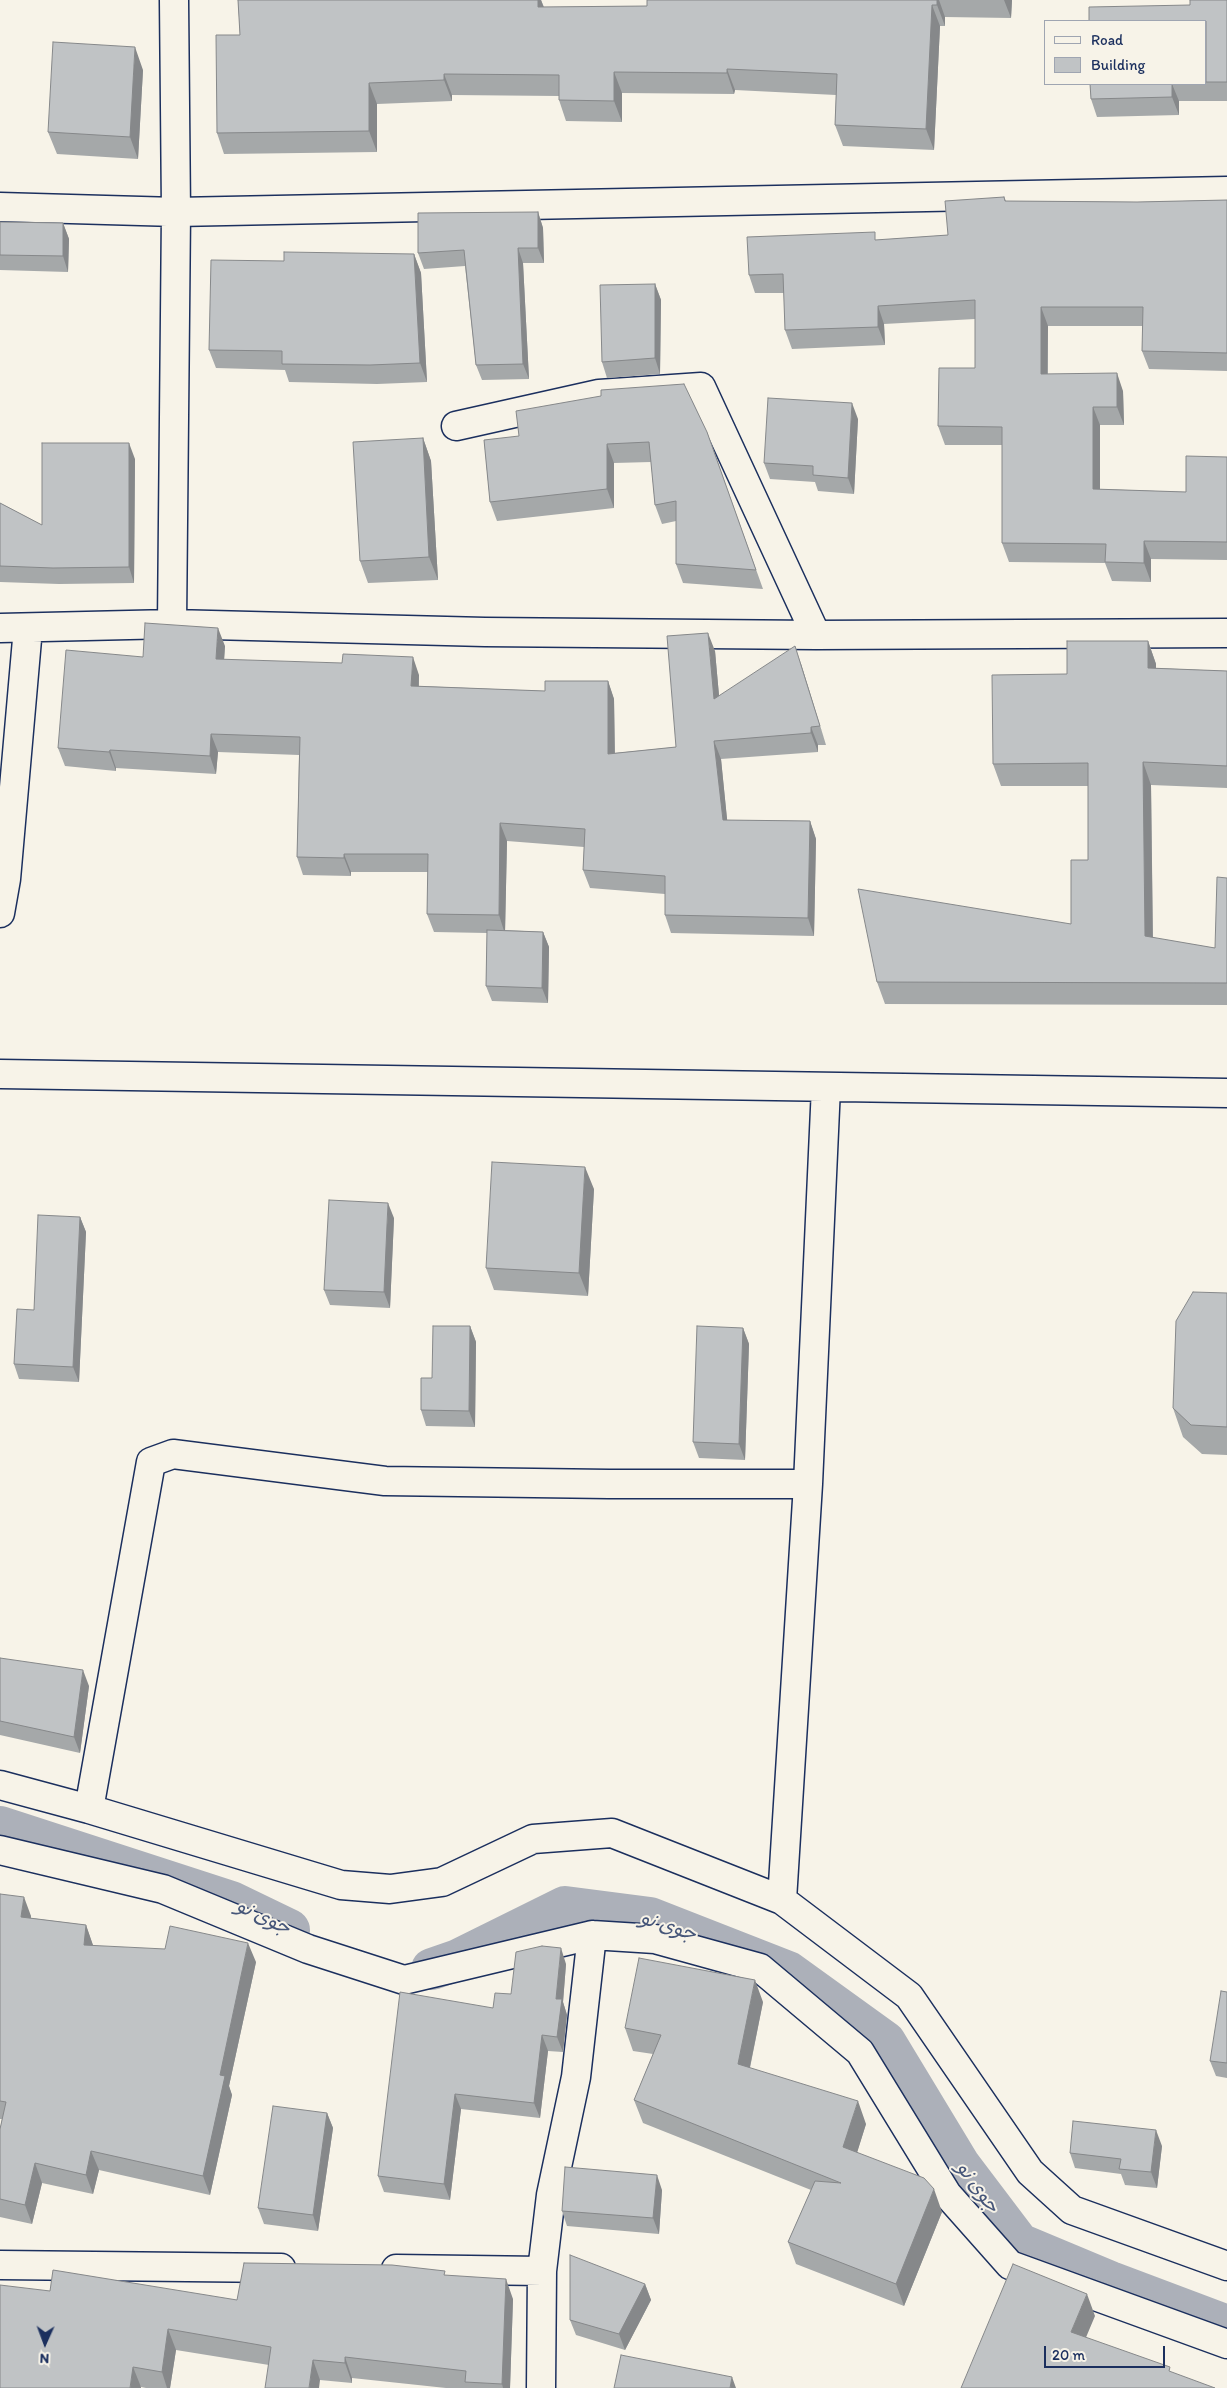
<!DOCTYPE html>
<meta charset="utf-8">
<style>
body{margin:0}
#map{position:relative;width:1227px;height:2388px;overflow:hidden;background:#f7f3e8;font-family:Itim,sans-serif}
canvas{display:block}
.legend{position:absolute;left:1044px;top:20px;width:162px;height:65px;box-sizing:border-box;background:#f7f3e8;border:1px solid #9fa5b1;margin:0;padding:6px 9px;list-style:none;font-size:15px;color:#1b2f5e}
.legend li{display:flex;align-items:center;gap:10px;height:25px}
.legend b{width:25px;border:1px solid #9fa5b1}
.north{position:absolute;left:20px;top:2318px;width:50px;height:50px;-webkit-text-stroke:4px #f7f3e8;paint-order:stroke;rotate:182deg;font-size:14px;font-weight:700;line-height:20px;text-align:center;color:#1b2f5e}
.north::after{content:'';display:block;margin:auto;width:18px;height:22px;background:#1b2f5e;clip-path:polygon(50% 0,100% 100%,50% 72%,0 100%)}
.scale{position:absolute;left:1044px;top:2346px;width:121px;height:22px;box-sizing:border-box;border:2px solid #1b2f5e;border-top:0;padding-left:6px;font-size:15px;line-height:18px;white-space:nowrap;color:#1b2f5e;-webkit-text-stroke:4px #f7f3e8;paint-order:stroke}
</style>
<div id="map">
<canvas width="1227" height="2388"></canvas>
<ul class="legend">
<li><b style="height:6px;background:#f7f3e8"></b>Road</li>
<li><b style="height:14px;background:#c0c3c5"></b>Building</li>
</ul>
<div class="north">N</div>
<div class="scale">20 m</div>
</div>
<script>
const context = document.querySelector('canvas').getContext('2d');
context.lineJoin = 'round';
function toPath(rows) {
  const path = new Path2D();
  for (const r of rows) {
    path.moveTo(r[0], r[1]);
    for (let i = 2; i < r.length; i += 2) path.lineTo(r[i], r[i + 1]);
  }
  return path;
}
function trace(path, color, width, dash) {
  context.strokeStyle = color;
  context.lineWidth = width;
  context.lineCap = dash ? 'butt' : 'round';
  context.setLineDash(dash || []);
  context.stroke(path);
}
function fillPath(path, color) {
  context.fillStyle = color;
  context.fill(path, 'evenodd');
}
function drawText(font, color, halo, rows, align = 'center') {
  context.font = font + ' Itim,"Playpen Sans Arabic",sans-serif';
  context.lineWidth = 4;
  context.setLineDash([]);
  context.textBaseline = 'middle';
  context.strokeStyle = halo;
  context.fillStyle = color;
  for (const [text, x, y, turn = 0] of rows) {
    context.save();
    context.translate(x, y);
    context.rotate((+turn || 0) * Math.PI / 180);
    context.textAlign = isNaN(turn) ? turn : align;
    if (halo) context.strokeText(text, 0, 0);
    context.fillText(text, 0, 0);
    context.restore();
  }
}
const canal = toPath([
 [0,1827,231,1902,289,1930],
 [432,1969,458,1960,565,1907,650,1918,788,1972,885,2042,960,2166,1019,2244,1110,2282,1227,2326]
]);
const minor = toPath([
 [0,207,176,212,1227,191],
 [456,426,599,394,701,387,816,635],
 [172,624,176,212,174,0],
 [0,628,172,624,485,632,816,635,1227,633],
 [0,913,6,879,28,628],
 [0,1074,1227,1093],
 [0,1785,89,1809,341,1885,390,1889,442,1882,533,1839,612,1833,782,1900,909,1996,1030,2172,1072,2210,1227,2266],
 [89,1809,151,1462,173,1454,385,1481,609,1484,808,1484],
 [0,1850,163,1889,308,1949,404,1980,592,1935,655,1939,760,1968,860,2052,947,2194,1010,2265,1227,2344],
 [782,1900,808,1484,826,1087],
 [0,2265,281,2268],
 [396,2269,542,2271],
 [541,2388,542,2271,551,2195,576,2077,592,1935]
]);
const wall = toPath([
 [238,0,541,0,544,7,647,6,647,0,1012,0,1011,18,945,17,945,26,940,26,934,150,843,146,835,125,836,95,735,90,734,94,622,93,622,122,566,121,559,100,559,96,452,95,452,101,377,104,377,152,224,154,217,133,240,35],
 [1227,0,1227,101,1179,101,1179,115,1097,117,1091,99,1090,84,1206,84,1206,21,1190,5],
 [143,70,138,159,57,154,48,132],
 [1004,197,1006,201,1137,202,1227,200,1227,371,1149,369,1142,351,1143,326,1048,326,1048,374,1123,391,1124,425,1100,425,1100,489,1186,492,1227,457,1227,560,1151,559,1151,582,1112,581,1105,563,1009,562,1002,543,1002,445,945,445,938,426,975,368,975,319,884,324,885,345,792,349,785,330,784,293,755,293,749,275,878,240,948,235],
 [538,212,543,228,544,263,523,263,529,379,482,380,476,365,465,266,424,269,418,253],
 [0,222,63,223,69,239,68,272,0,270],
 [414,254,421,273,427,382,377,384,289,382,285,370,216,368,209,350,284,261],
 [655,284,661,300,660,374,607,378,602,362],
 [858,419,854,494,818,491,815,482,770,479,764,463],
 [707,432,763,589,683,583,676,564,676,521,662,524,655,505,651,462,614,463,614,508,497,521,490,502,484,440],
 [423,438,431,461,438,580,368,583,360,561],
 [135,459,134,583,59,584,0,582,0,503,42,525],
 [1148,641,1156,664,1156,668,1227,671,1227,788,1151,785,1153,938,1215,948,1227,878,1227,1005,885,1004,877,982,1071,924,1088,860,1088,786,1001,786,993,764,1067,674],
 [225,646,224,659,419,675,419,686,545,691,608,681,614,699,615,753,676,747,715,651,719,696,801,664,826,745,818,745,818,752,721,759,727,820,810,821,816,839,814,936,671,933,665,915,665,894,590,888,583,870,584,847,507,841,505,930,543,932,549,947,548,1003,492,1001,486,986,487,933,434,932,427,914,428,872,351,872,351,876,303,875,297,857,299,755,218,752,216,774,116,768,116,771,65,766,58,748,143,657],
 [594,1189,588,1296,494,1290,486,1268],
 [80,1217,86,1232,79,1382,19,1379,14,1364,34,1310],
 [394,1218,390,1308,330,1305,324,1290],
 [1227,1293,1227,1455,1202,1454,1183,1437,1173,1408],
 [470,1326,476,1342,475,1427,426,1426,421,1410,432,1378],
 [743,1328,749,1344,745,1460,699,1458,693,1442],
 [0,1658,89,1686,80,1753,0,1735],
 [0,1894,31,1916,31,1918,86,1925,93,1946,256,1962,229,2086,232,2095,210,2195,99,2170,93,2194,42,2183,32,2224,0,2217,0,2129,2,2119,0,2119],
 [566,1964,563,2002,567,2015,563,2052,548,2051,540,2118,461,2109,450,2200,384,2192,378,2176,493,2008,511,1994],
 [1227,1992,1227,2078,1216,2076,1210,2061],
 [763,2002,750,2068,866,2124,857,2152,942,2212,904,2306,796,2264,788,2242,811,2190,643,2123,634,2100,653,2054,633,2051,625,2028],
 [327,2113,333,2128,318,2231,264,2224,258,2208],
 [1162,2146,1157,2188,1125,2185,1121,2174,1075,2168,1070,2153],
 [662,2190,659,2234,567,2226,562,2211],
 [446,2276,513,2299,510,2388,446,2388,352,2378,352,2383,320,2380,269,2365,176,2350,170,2388,146,2388,141,2387,50,2291,237,2300],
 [645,2284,651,2300,625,2350,576,2335,570,2320]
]);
const shadedWall = toPath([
 [538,0,541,0,545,11,538,7],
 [937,0,939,0,945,17,945,26,937,5],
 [1004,0,1012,0,1011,18],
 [932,5,940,26,934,150,926,129],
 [135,47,143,70,138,159,130,137],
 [727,69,735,90,734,94,727,73],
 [614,72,622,93,622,122,614,101],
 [444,74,452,95,452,101,444,80],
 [369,83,377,104,377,152,369,131],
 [1172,84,1179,101,1179,115,1172,97],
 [538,212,543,228,544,263,538,248],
 [63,223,69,239,68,272,63,256],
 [518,248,523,263,529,379,523,364],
 [414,254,421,273,427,382,420,363],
 [655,284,661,300,660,374,655,358],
 [878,306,884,324,885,345,878,327],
 [1041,307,1048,326,1047,393,1041,374],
 [1117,373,1123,391,1124,425,1117,407],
 [852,403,858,419,854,494,848,478],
 [1093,407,1100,425,1100,508,1093,489],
 [423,438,431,461,438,580,429,557],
 [129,443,135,459,134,583,129,567],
 [607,444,614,463,614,508,607,489],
 [1144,541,1151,559,1151,582,1144,563],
 [218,628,225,646,223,677,216,659],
 [708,633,715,651,721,717,714,699],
 [1148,641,1156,664,1156,690,1148,668],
 [795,646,801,664,826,745,820,726],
 [413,657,419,675,418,704,411,686],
 [608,681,614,699,615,772,608,754],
 [811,727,818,745,818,752,811,733],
 [211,734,218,752,216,774,210,756],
 [714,741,721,759,729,838,723,820],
 [110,750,116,768,116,771,109,752],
 [1143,762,1151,785,1153,959,1145,936],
 [810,821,816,839,814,936,808,918],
 [500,823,507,841,505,934,499,915],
 [344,854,351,872,351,876,344,858],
 [543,932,549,947,548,1003,542,988],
 [585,1167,594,1189,588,1296,579,1273],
 [388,1203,394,1218,390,1308,384,1292],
 [80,1217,86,1232,79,1382,73,1367],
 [470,1326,476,1342,475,1427,469,1411],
 [743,1328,749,1344,745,1460,739,1444],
 [83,1670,89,1686,80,1753,74,1737],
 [24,1897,31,1916,28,1936,21,1917],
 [86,1925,93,1945,91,1965,84,1945],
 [248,1943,256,1962,229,2086,232,2095,210,2195,203,2176,220,2075],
 [561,1948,566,1964,563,2002,567,2015,563,2052,557,2037,556,1999],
 [755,1980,763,2002,746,2086,738,2064],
 [542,2035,548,2051,540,2118,534,2103],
 [455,2094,461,2109,450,2200,444,2184],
 [858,2101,866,2124,852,2169,843,2147],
 [327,2113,333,2128,318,2231,313,2215],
 [1156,2130,1162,2146,1157,2188,1151,2172],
 [91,2151,99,2170,93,2194,86,2175],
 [35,2163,42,2183,32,2224,25,2205],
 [657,2175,662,2190,659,2234,653,2218],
 [934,2189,942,2212,904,2306,896,2284],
 [506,2279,513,2299,510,2388,503,2388,502,2384],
 [645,2284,651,2300,625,2350,619,2334],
 [1087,2294,1095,2316,1079,2354,1071,2332],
 [168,2329,176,2350,170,2388,167,2388,162,2372],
 [345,2357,352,2378,352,2383,345,2363],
 [313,2360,320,2380,319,2388,309,2388],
 [133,2367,141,2387,141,2388,130,2388],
 [732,2377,736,2388,730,2388]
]);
const building = toPath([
 [238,0,538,0,538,7,647,6,647,0,937,0,937,5,932,5,926,129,835,125,837,74,727,69,727,73,614,72,614,101,559,100,559,75,444,74,444,80,369,83,369,131,217,133,216,35,240,35,238,0],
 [1190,0,1227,0,1227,82,1206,82,1206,21,1089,21,1089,7,1190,5,1190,0],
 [53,42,135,47,130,137,48,132,53,42],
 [1090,84,1172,84,1172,97,1091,99,1090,84],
 [1004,197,1005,201,1137,202,1227,200,1227,353,1142,351,1143,307,1041,307,1041,374,1117,373,1117,407,1093,407,1093,489,1186,492,1186,456,1227,457,1227,542,1144,541,1144,563,1105,562,1106,544,1002,543,1002,427,938,426,939,368,975,368,975,300,878,306,878,327,785,330,783,274,749,275,747,237,875,232,875,240,948,235,945,201,1004,197],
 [538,212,538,248,518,248,523,364,476,365,464,250,418,253,418,213,538,212],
 [0,222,63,223,63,256,0,255,0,222],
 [284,252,414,254,420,363,370,365,282,364,282,351,209,350,211,260,284,261,284,252],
 [655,284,655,358,602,362,600,285,655,284],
 [684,384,707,432,756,570,676,564,676,501,655,505,649,442,607,444,607,489,490,502,484,440,519,436,516,411,601,396,601,390,684,384],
 [768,398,852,403,848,478,813,475,813,466,764,463,768,398],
 [423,438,429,557,360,561,353,442,423,438],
 [42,443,129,443,129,567,53,568,0,566,0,503,42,525,42,443],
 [145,623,218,628,216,659,342,663,343,654,413,657,411,686,545,691,545,681,608,681,608,754,676,747,667,636,708,633,714,699,795,646,820,726,811,727,811,733,714,741,723,820,810,821,808,918,665,915,665,876,583,870,585,829,500,823,499,915,427,914,428,854,344,854,344,858,297,857,300,737,211,734,210,756,110,750,109,752,58,748,66,650,143,657,145,623],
 [1067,641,1148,641,1148,668,1227,671,1227,766,1143,762,1145,936,1215,948,1217,877,1227,878,1227,983,877,982,858,889,1071,924,1071,860,1088,860,1088,763,993,764,992,675,1067,674,1067,641],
 [487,930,543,932,542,988,486,986,487,930],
 [492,1162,585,1167,579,1273,486,1268,492,1162],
 [329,1200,388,1203,384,1292,324,1290,329,1200],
 [38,1215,80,1217,73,1367,14,1364,17,1309,34,1310,38,1215],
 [1193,1292,1227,1293,1227,1427,1191,1425,1173,1408,1176,1321,1193,1292],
 [433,1326,470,1326,469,1411,421,1410,421,1378,432,1378,433,1326],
 [697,1326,743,1328,739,1444,693,1442,697,1326],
 [0,1658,83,1670,74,1737,0,1721,0,1658],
 [0,1894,24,1897,21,1917,86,1925,84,1945,165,1949,170,1926,248,1943,220,2075,225,2076,203,2176,91,2151,86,2175,35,2163,25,2205,0,2199,0,2129,6,2102,0,2101,0,1894],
 [542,1946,561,1948,556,1999,562,1999,557,2037,542,2035,534,2103,455,2094,444,2184,378,2176,400,1992,493,2008,495,1993,511,1994,516,1952,542,1946],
 [639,1958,755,1980,738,2064,858,2101,843,2147,924,2178,934,2189,896,2284,788,2242,815,2181,841,2183,634,2100,661,2035,625,2028,639,1958],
 [1221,1991,1227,1992,1227,2063,1210,2061,1221,1991],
 [273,2106,327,2113,313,2215,258,2208,273,2106],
 [1073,2121,1156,2130,1151,2172,1119,2169,1121,2159,1070,2153,1073,2121],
 [565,2167,657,2175,653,2218,562,2211,565,2167],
 [570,2255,645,2284,619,2334,570,2320,570,2255],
 [244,2263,392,2265,445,2271,444,2275,506,2279,502,2384,465,2382,466,2371,345,2357,345,2363,313,2360,309,2388,265,2388,271,2347,168,2329,162,2372,133,2367,130,2388,0,2388,0,2285,50,2291,53,2270,237,2300,244,2263],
 [1013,2264,1087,2294,1071,2332,1170,2367,1169,2371,1215,2388,961,2388,1013,2264],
 [621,2355,732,2377,730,2388,614,2388,621,2355]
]);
const waterNames = [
 ["جوی نو",263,1918,26],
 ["جوی نو",668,1927,18],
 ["جوی نو",977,2188,54]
];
trace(canal, '#acb0b9', 42);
trace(minor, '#1b2f5e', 31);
trace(minor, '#f7f3e8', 28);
fillPath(wall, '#a5a8a9');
fillPath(shadedWall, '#86888a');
fillPath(building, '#c0c3c5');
trace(building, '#86888a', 1);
drawText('italic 20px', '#465679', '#f7f3e8', waterNames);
</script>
